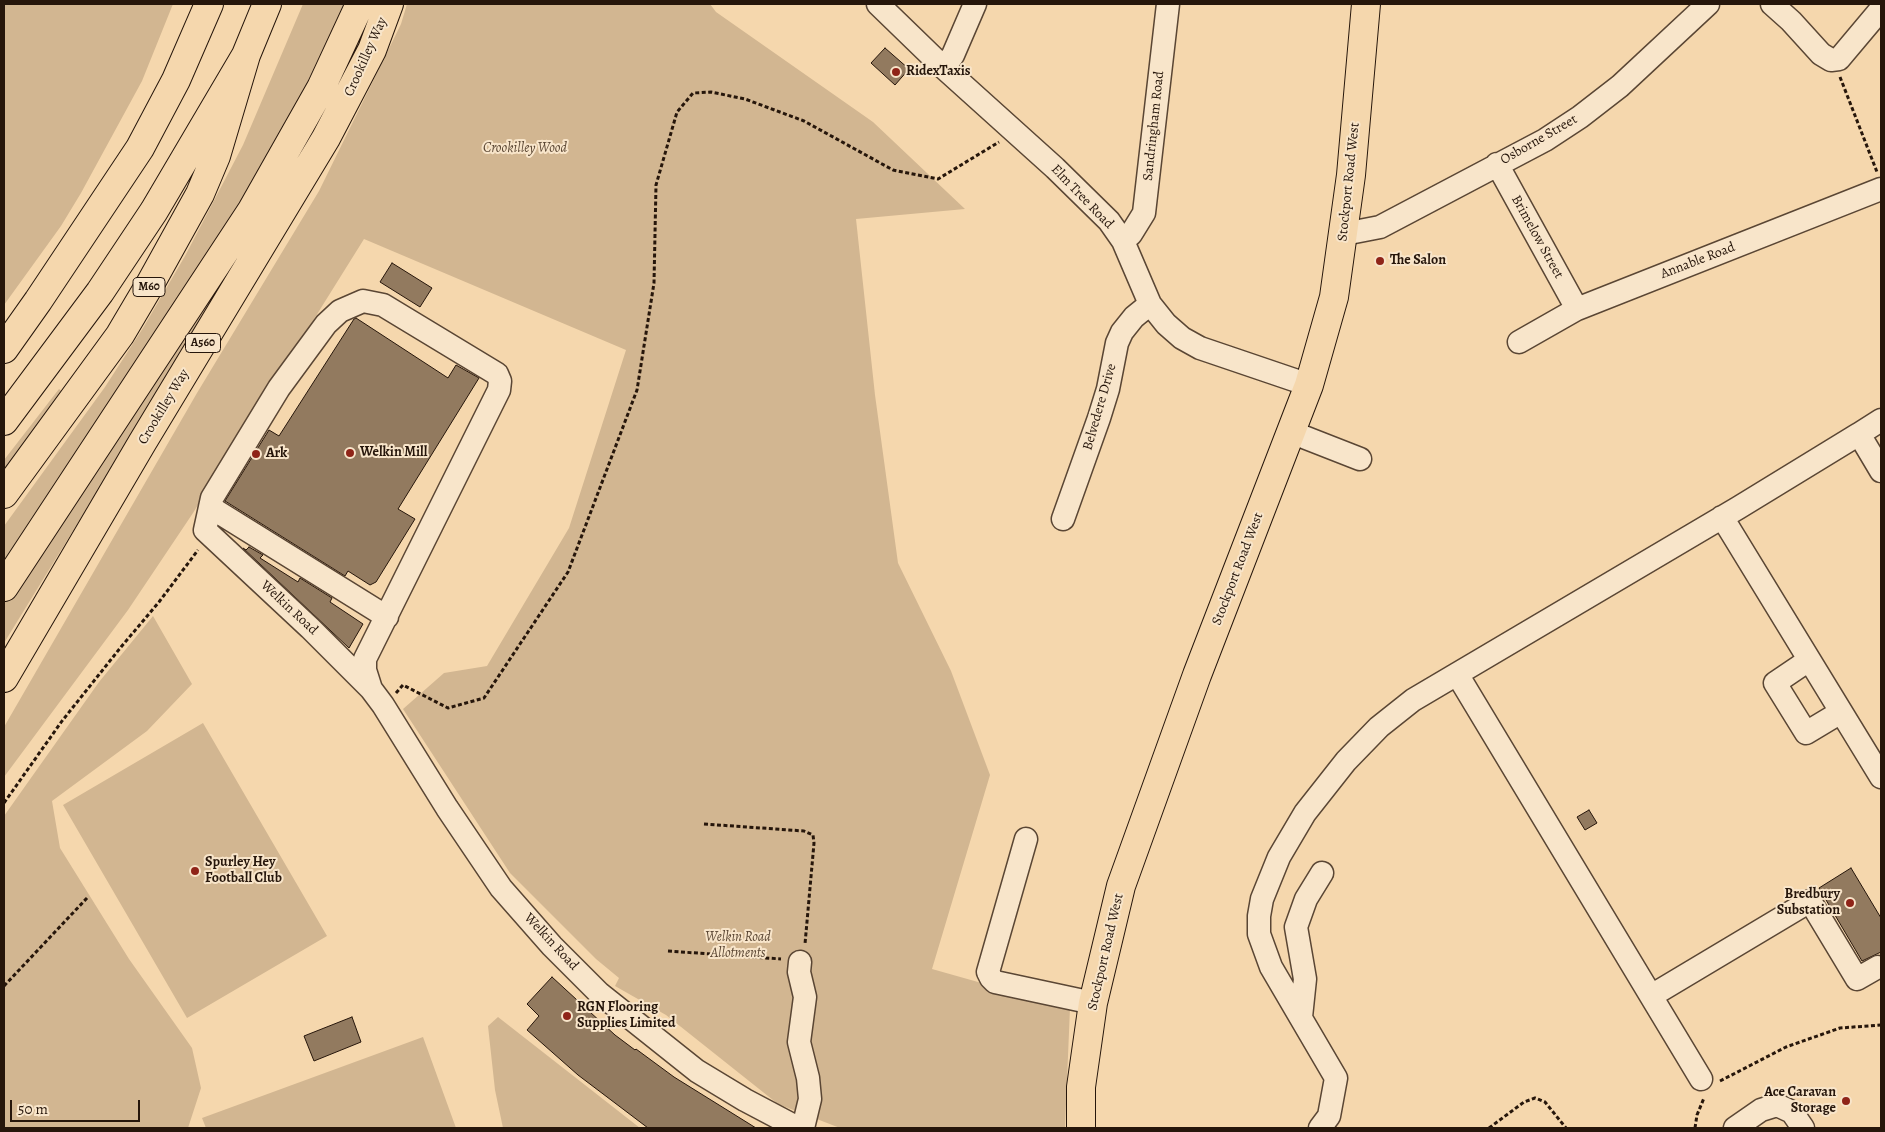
<!DOCTYPE html>
<style>
body{margin:0}
#map{position:relative;width:1885px;height:1132px;overflow:hidden;background:#f5d7ad;font-family:Alegreya,serif}
canvas{display:block}
.frame{position:absolute;inset:0;border:5px solid #26160b;pointer-events:none}
.scale{position:absolute;left:10px;top:1100px;width:130px;height:22px;box-sizing:border-box;border:2px solid #26160b;border-top:0;padding-left:6px;font-size:15px;line-height:18px;white-space:nowrap;color:#26160b;-webkit-text-stroke:4px #f8e5ca;paint-order:stroke}
</style>
<div id="map">
<canvas width="1885" height="1132"></canvas>
<div class="frame"></div>
<div class="scale">50 m</div>
</div>
<script>
const context = document.querySelector('canvas').getContext('2d');
context.lineJoin = 'round';
function fillPath(path, color) {
  context.fillStyle = color;
  context.fill(path, 'evenodd');
}
function toPath(rows) {
  const path = new Path2D();
  for (const r of rows) {
    path.moveTo(r[0], r[1]);
    for (let i = 2; i < r.length; i += 2) path.lineTo(r[i], r[i + 1]);
  }
  return path;
}
function trace(path, color, width, dash) {
  context.strokeStyle = color;
  context.lineWidth = width;
  context.lineCap = dash ? 'butt' : 'round';
  context.setLineDash(dash || []);
  context.stroke(path);
}
function drawText(font, color, halo, rows, align = 'center') {
  context.font = font + ' Alegreya,serif';
  context.lineWidth = 4;
  context.setLineDash([]);
  context.textBaseline = 'middle';
  context.strokeStyle = halo;
  context.fillStyle = color;
  for (const [text, x, y, turn = 0] of rows) {
    context.save();
    context.translate(x, y);
    context.rotate((+turn || 0) * Math.PI / 180);
    context.textAlign = isNaN(turn) ? turn : align;
    if (halo) context.strokeText(text, 0, 0);
    context.fillText(text, 0, 0);
    context.restore();
  }
}
const green = toPath([
 [4,4,173,4,142,81,81,193,61,226,4,305],
 [303,4,347,4,303,98,266,164,217,241,4,565,4,526,105,387,143,328,185,256,243,145],
 [371,4,375,4,355,54,323,118,186,347,4,643,4,601],
 [407,4,710,4,716,12,873,122,965,209,856,219,875,395,898,563,951,671,990,775,932,969,1070,1008,1065,1128,840,1128,778,1104,666,1015,615,986,619,978,596,959,510,873,403,709,444,673,487,666,569,528,626,350,364,239,193,513,128,610,4,777,4,727,197,393,319,191,401,24],
 [59,389,63,392,4,473,4,460],
 [153,616,192,684,147,731,52,801,60,848,129,959,192,1048,201,1088,188,1128,4,1128,4,816,99,682],
 [203,723,327,936,187,1018,63,805],
 [498,1017,640,1128,503,1128,495,1090,488,1026],
 [423,1037,456,1128,206,1128,202,1118]
]);
const building = toPath([
 [885,48,909,69,895,85,871,63,885,48],
 [392,263,432,288,420,307,380,282,392,263],
 [356,318,448,378,456,365,479,378,398,509,415,519,376,582,370,585,348,571,345,576,225,501,269,430,279,436,354,319,356,318],
 [249,547,263,555,260,558,298,582,300,578,332,598,330,602,363,624,349,648,243,548,246,550,249,547],
 [1589,810,1597,823,1585,830,1577,817,1589,810],
 [1851,868,1881,918,1881,952,1862,961,1819,888,1851,868],
 [552,977,615,1035,635,1050,636,1049,674,1077,756,1128,648,1128,578,1075,527,1030,539,1016,527,1004,552,977],
 [352,1017,361,1042,314,1061,304,1036,352,1017]
]);
const path = toPath([
 [1840,77,1877,172],
 [396,693,403,685,448,708,484,698,568,572,637,390,654,283,656,185,677,112,693,93,711,92,745,99,804,121,893,170,938,179,999,142],
 [4,803,62,721,121,647,159,602,198,550],
 [704,824,804,831,813,835,814,843,805,944],
 [668,951,781,959],
 [4,986,87,898],
 [1720,1081,1786,1047,1840,1028,1881,1025],
 [1489,1128,1524,1102,1535,1098,1545,1102,1566,1128],
 [1695,1128,1697,1115,1704,1098]
]);
const minor = toPath([
 [878,4,944,68,1055,168,1109,221,1123,241,1150,304,1166,324,1182,338,1200,348,1309,385],
 [1772,4,1791,21,1821,54,1831,60,1839,59,1881,9],
 [944,68,953,55,975,4],
 [1497,164,1577,309],
 [1344,234,1380,227,1545,140,1580,117,1620,86,1708,4],
 [1123,241,1131,234,1144,213,1168,4],
 [1519,342,1577,309,1881,189],
 [1291,432,1360,459],
 [1859,434,1881,420],
 [210,507,387,617],
 [1722,517,1881,777],
 [1063,519,1099,418,1108,389,1117,343,1122,332,1134,317,1150,304],
 [1809,660,1775,683,1806,733,1841,712],
 [1457,674,1701,1079],
 [371,689,365,670,365,659,499,390,500,381,497,374,383,305,363,301,340,311,326,324,279,388,212,498,205,530,310,628,371,689,383,705,447,808,501,888,552,946,599,993,697,1071,745,1100,798,1128],
 [1026,839,988,972,991,978,995,982,1093,1003],
 [800,962,799,972,805,997,799,1042,808,1078,810,1099,803,1128],
 [1651,996,1810,901,1857,979,1878,967],
 [1301,1017,1305,979,1296,927,1306,899,1322,873],
 [1320,1128,1329,1116,1336,1078,1271,967,1259,934,1259,916,1262,899,1279,857,1305,813,1346,761,1379,727,1413,700,1738,508,1859,434,1881,471],
 [1735,1128,1761,1110,1777,1105,1792,1112,1803,1128]
]);
const major = toPath([
 [4,587,252,210,321,88,360,4],
 [4,678,142,443,326,138,372,50,389,4],
 [1081,1128,1081,1087,1093,1003,1121,886,1197,675,1309,385,1334,297,1351,175,1366,4]
]);
const highway = toPath([
 [4,349,38,301,140,148,176,80,209,4],
 [4,421,100,292,154,211,246,55,267,4],
 [4,494,120,335,149,286,200,194,216,156,246,55]
]);
const markers = [
 [896,72,5,"#8f2418"],
 [1380,261,5,"#8f2418"],
 [350,453,5,"#8f2418"],
 [256,454,5,"#8f2418"],
 [195,871,5,"#8f2418"],
 [1850,903,5,"#8f2418"],
 [567,1016,5,"#8f2418"],
 [1846,1101,5,"#8f2418"]
];
const shields = [
 [149,287,32],
 [203,343,35]
];
const shieldNames = [
 ["M60",149,287],
 ["A560",203,343]
];
const streetNames = [
 ["Crookilley Way",366,57,-66],
 ["Sandringham Road",1154,126,-84],
 ["Osborne Street",1539,140,-30],
 ["Stockport Road West",1349,182,-84],
 ["Elm Tree Road",1082,197,46],
 ["Brimelow Street",1537,237,61],
 ["Annable Road",1698,261,-21],
 ["Crookilley Way",164,407,-59],
 ["Belvedere Drive",1100,407,-74],
 ["Stockport Road West",1238,569,-69],
 ["Welkin Road",289,608,43],
 ["Welkin Road",551,942,47],
 ["Stockport Road West",1106,952,-77]
];
const poiNames = [
 ["RidexTaxis",906,72],
 ["The Salon",1390,261],
 ["Welkin Mill",360,453],
 ["Ark",266,454],
 ["Spurley Hey",205,863],
 ["Football Club",205,879],
 ["Bredbury",1840,895,"right"],
 ["Substation",1840,911,"right"],
 ["RGN Flooring",577,1008],
 ["Supplies Limited",577,1024],
 ["Ace Caravan",1836,1093,"right"],
 ["Storage",1836,1109,"right"]
];
const parkNames = [
 ["Crookilley Wood",525,149],
 ["Welkin Road",738,938],
 ["Allotments",738,954]
];
fillPath(green, '#d2b691');
fillPath(building, '#927a5f');
trace(building, '#26160b', 1);
trace(minor, '#5a4634', 25);
trace(major, '#26160b', 30);
trace(highway, '#26160b', 30);
trace(path, '#26160b', 3, [4, 2.5]);
trace(minor, '#f8e5ca', 22);
trace(major, '#f5d7ad', 28);
trace(highway, '#f5d7ad', 28);
for (const [x, y, r, color] of markers) {
  const dot = new Path2D();
  dot.arc(x, y, r, 0, 2 * Math.PI);
  context.fillStyle = color;
  context.fill(dot);
  trace(dot, '#f8e5ca', 2);
}
for (const [x, y, w] of shields) {
  const box = new Path2D();
  box.roundRect(x - w / 2, y - 9.5, w, 19, 4);
  context.fillStyle = '#f8e5ca';
  context.fill(box);
  trace(box, '#26160b', 1);
}
drawText('bold 12px', '#26160b', null, shieldNames);
drawText('14px', '#26160b', '#f8e5ca', streetNames);
drawText('bold 14px', '#26160b', '#f8e5ca', poiNames, 'left');
drawText('italic 14px', '#5a4633', '#f8e5ca', parkNames);
</script>
